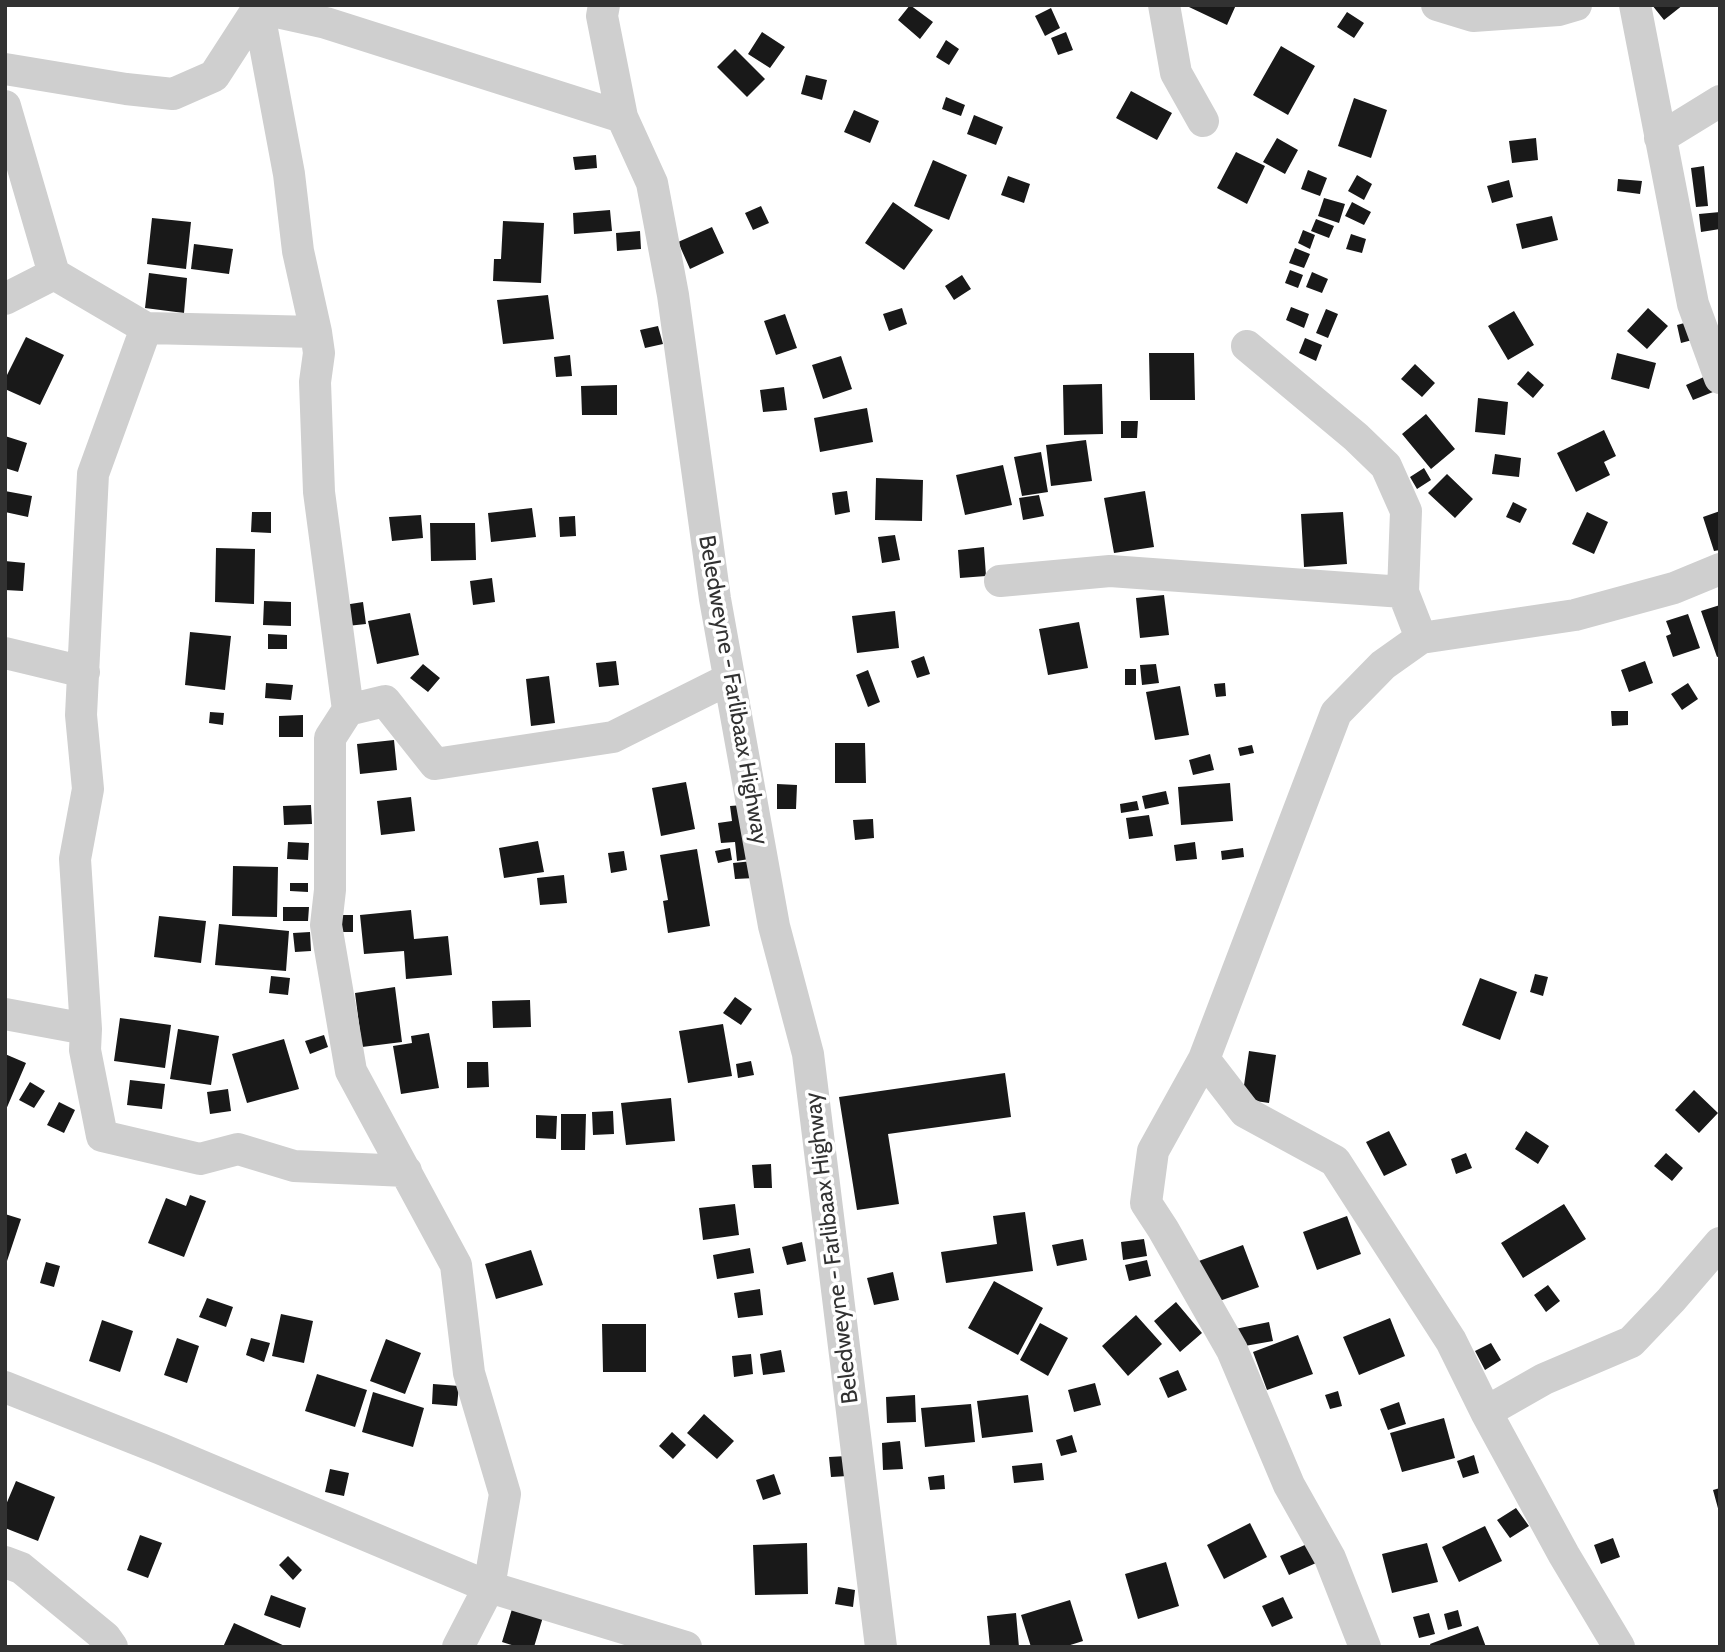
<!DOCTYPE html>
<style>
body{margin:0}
#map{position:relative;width:1725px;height:1652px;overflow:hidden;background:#fff;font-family:Cabin,sans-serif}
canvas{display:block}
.frame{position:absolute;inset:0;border:7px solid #323232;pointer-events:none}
</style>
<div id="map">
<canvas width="1725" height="1652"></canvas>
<div class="frame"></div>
</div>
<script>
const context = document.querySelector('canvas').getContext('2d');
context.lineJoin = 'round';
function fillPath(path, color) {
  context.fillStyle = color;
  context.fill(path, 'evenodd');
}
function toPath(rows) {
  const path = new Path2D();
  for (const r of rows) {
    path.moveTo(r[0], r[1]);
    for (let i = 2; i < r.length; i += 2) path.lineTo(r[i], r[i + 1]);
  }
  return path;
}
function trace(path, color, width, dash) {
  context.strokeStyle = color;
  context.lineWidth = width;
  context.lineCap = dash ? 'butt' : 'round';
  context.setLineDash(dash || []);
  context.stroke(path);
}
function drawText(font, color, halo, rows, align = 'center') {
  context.font = font + ' Cabin,sans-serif';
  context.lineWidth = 7;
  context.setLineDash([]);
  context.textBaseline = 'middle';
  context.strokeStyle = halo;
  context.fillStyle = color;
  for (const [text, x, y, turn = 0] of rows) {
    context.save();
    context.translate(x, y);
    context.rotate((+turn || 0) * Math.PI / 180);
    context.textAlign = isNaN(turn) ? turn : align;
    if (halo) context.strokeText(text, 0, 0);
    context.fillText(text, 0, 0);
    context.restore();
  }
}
const building = toPath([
 [910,5,933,22,920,39,898,20],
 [1190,5,1236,5,1227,25,1189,7],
 [1652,5,1683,5,1664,20],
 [1051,8,1060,28,1045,36,1035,16],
 [1347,12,1364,23,1354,38,1337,27],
 [762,32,785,47,770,68,748,54],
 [1066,32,1073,50,1058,55,1051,38],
 [946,40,959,49,949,65,936,57],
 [1281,46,1315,66,1288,115,1253,95],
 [735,49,765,79,747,97,717,67],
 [806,75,827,80,822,100,801,94],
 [1131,91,1172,113,1157,140,1116,118],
 [946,97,965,105,961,116,942,109],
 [1354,98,1387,110,1371,158,1338,146],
 [854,110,879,121,870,143,844,132],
 [974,115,1003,127,996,145,967,134],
 [1277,138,1298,150,1285,174,1263,162],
 [1536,138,1538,160,1512,163,1509,141],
 [1236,152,1265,166,1247,204,1217,188],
 [596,155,597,168,575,170,573,157],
 [933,160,967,175,949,220,914,206],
 [1704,166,1708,206,1696,207,1691,168],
 [1308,170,1327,178,1320,196,1301,189],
 [1357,175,1372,184,1364,200,1348,191],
 [1008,176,1030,184,1024,203,1001,195],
 [1618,179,1642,181,1640,194,1617,191],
 [1509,180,1513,197,1492,203,1487,186],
 [1324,198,1345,204,1339,223,1318,216],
 [893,202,933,230,904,270,865,243],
 [1352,202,1371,212,1364,225,1345,216],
 [761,206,769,223,753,230,745,213],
 [610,210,612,231,574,234,573,213],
 [1720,212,1720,229,1701,232,1699,214],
 [1552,216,1558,240,1522,249,1516,224],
 [152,218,191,222,186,269,147,264],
 [1316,219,1334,226,1329,238,1311,231],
 [503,221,544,223,541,283,493,281,494,259,501,259],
 [712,227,724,253,690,269,678,242],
 [1303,230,1315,235,1310,249,1298,243],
 [640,231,641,249,617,251,616,233],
 [1351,234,1366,239,1362,253,1346,249],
 [194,244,233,249,229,274,191,269],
 [1295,248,1310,254,1304,268,1289,263],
 [1290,270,1303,275,1298,288,1285,283],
 [1312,272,1328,279,1322,293,1306,287],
 [149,273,187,278,184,313,145,308],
 [962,275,971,289,954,300,945,286],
 [548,295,554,339,503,344,497,300],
 [1291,307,1309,314,1304,328,1286,320],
 [902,308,907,324,889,331,883,314],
 [1648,308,1668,326,1647,349,1627,331],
 [1326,309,1338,314,1328,338,1316,333],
 [1514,311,1534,345,1508,360,1488,326],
 [785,314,797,348,776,355,764,321],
 [1692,321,1696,339,1681,343,1677,325],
 [658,326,663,344,645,348,640,330],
 [26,337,64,355,40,405,5,389,5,379],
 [1305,338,1322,345,1316,361,1299,353],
 [1149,353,1194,353,1195,400,1150,400],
 [1617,353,1656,363,1649,389,1611,379],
 [570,355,572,376,556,377,554,357],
 [841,356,852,389,823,399,812,365],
 [1415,364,1435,383,1422,397,1401,379],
 [1528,371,1544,385,1533,398,1517,384],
 [1706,376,1713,392,1693,400,1686,385],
 [1102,384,1103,434,1064,435,1063,385],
 [617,385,617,415,582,415,581,386],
 [784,387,787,410,763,412,760,390],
 [1478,398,1508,402,1505,435,1475,432],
 [867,408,873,442,820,452,814,418],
 [1426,414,1455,449,1431,469,1402,434],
 [1121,421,1138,421,1137,438,1121,438],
 [1604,430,1616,456,1604,462,1610,475,1576,492,1557,453],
 [5,436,27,443,18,472,5,468],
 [1086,440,1092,481,1051,486,1046,445],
 [1041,452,1048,492,1022,496,1014,457],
 [1495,454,1521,458,1519,477,1492,474],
 [1003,465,1012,505,965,515,956,475],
 [1424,468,1431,480,1417,489,1410,477],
 [1447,474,1473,499,1455,518,1428,493],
 [876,478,923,480,922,521,875,520],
 [5,491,32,496,28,517,5,512],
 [847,491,850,512,835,515,832,493],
 [1145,491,1154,547,1114,553,1104,498],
 [1039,495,1044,516,1023,520,1019,498],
 [1513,502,1527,509,1520,523,1506,517],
 [532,508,536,537,491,542,488,513],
 [1720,511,1720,550,1714,551,1703,517],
 [252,512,271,512,271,533,251,532],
 [1343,512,1347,564,1304,567,1301,514],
 [1587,512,1608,522,1594,554,1572,544],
 [421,515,423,538,392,541,389,517],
 [575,516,576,536,560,537,559,517],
 [430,523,475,523,476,560,431,561],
 [895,535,900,560,882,563,878,537],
 [984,547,986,576,960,578,958,550],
 [216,548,255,549,254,604,215,602],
 [5,561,25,563,23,591,5,590],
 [492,578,495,602,473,605,470,581],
 [1164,595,1169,635,1140,638,1136,598],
 [264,601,291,602,291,626,263,625],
 [363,602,366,624,347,626,344,605],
 [1720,605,1720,656,1717,657,1701,611],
 [895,611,899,648,857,653,852,616],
 [410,613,419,655,377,664,368,621],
 [1688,614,1700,648,1673,657,1666,636,1671,634,1666,621],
 [1079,622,1088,668,1048,675,1039,629],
 [190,632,231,636,225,690,185,685],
 [268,634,287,635,287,649,268,649],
 [924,656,930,674,917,678,911,661],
 [616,661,619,685,599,687,596,663],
 [1645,661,1653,683,1629,692,1621,670],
 [423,664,440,678,428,692,410,678],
 [1156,664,1159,683,1142,685,1140,665],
 [1125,669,1136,669,1136,685,1125,685],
 [868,670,880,702,868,707,856,675],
 [549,676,555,723,531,726,526,679],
 [266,683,293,685,291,700,265,698],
 [1225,683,1226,696,1216,697,1214,684],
 [1688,683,1698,699,1682,710,1671,694],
 [1180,686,1189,735,1155,740,1146,692],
 [1611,711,1628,711,1628,725,1612,726],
 [210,712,224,713,223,725,209,723],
 [303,715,303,737,279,737,279,716],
 [394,740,397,770,360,774,357,744],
 [835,743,865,743,866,783,835,783],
 [1252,745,1254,753,1240,756,1238,748],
 [1210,754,1214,770,1193,775,1189,760],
 [686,782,695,829,661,836,652,788],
 [1230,783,1233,821,1181,825,1178,787],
 [777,784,797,785,796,809,777,809],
 [1166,791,1169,804,1145,809,1142,796],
 [411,797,415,831,381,835,377,801],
 [1137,801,1139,810,1121,813,1120,804],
 [311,805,312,824,284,825,283,806],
 [743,805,749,859,737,861,735,842,721,843,718,823,732,821,730,806],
 [1149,815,1153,836,1129,839,1126,818],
 [873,819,874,838,855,840,853,820],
 [538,841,544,872,504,878,499,848],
 [288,842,309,843,308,860,287,859],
 [1195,842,1197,859,1176,861,1174,845],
 [730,848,732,860,718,863,715,851],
 [1243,848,1244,857,1222,860,1221,851],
 [697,849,710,926,668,933,663,901,668,900,660,855],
 [624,851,627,870,611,873,608,853],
 [753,861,755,878,735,879,733,863],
 [233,866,278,867,277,917,232,916],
 [564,875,567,903,540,905,537,878],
 [290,883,308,883,308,892,290,891],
 [283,907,309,907,308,921,283,921],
 [411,910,414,939,448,936,452,975,406,979,404,951,364,954,360,915],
 [333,915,353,915,353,932,332,932],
 [159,916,206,921,201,963,154,957],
 [219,924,289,931,286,971,215,965],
 [310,932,311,951,295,952,293,933],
 [1535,974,1548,977,1543,996,1530,992],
 [271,976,290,978,288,995,269,993],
 [1480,978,1517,992,1500,1040,1462,1025],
 [395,987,402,1042,362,1047,355,993],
 [735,997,752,1009,741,1025,723,1013],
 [530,1000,531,1027,493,1028,492,1001],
 [120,1018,171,1025,165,1068,114,1061],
 [723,1024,732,1076,688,1083,679,1031],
 [178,1029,219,1036,211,1085,170,1079],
 [429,1033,439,1088,401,1094,393,1046,412,1043,411,1036],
 [324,1035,328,1047,310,1054,305,1041],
 [284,1039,299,1089,247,1103,232,1054],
 [1249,1051,1276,1055,1269,1103,1242,1099],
 [5,1054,26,1063,5,1112],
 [751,1061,754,1075,738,1078,736,1064],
 [467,1062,488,1062,489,1087,467,1088],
 [1005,1073,1011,1117,888,1134,899,1204,857,1210,839,1097],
 [130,1080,165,1084,162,1109,127,1105],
 [30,1082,45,1091,34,1108,19,1100],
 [228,1089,231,1111,210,1114,207,1092],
 [1694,1090,1718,1113,1699,1133,1675,1110],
 [671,1098,675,1141,626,1145,621,1103],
 [59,1102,75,1110,64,1133,47,1125],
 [613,1111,614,1134,593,1135,592,1112],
 [561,1114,586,1114,585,1150,561,1150],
 [536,1115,557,1116,556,1139,536,1138],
 [1389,1131,1407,1165,1384,1176,1366,1142],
 [1526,1131,1549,1146,1538,1164,1515,1149],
 [1466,1153,1472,1168,1456,1174,1451,1159],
 [1666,1153,1683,1168,1672,1181,1654,1166],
 [771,1164,772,1188,754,1188,752,1165],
 [190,1195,206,1201,184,1257,148,1243,166,1198,186,1206],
 [735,1204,739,1235,703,1240,699,1208],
 [1564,1204,1586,1239,1523,1278,1501,1243],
 [1025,1212,1033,1271,946,1283,941,1252,997,1244,993,1216],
 [5,1214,21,1219,6,1264,5,1264],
 [1347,1216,1361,1254,1317,1270,1303,1232],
 [1083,1239,1087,1260,1057,1266,1052,1245],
 [1144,1239,1147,1256,1123,1260,1121,1242],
 [802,1242,806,1261,787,1265,782,1247],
 [1243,1245,1259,1287,1211,1304,1196,1262],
 [750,1248,754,1273,717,1279,713,1255],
 [531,1250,543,1285,496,1299,485,1264],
 [1147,1260,1151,1276,1129,1281,1125,1265],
 [46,1262,60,1266,54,1287,40,1283],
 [893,1272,899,1300,874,1305,867,1278],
 [994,1281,1043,1308,1018,1355,968,1328],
 [1548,1285,1560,1301,1546,1312,1534,1295],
 [760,1289,763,1315,738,1318,734,1293],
 [207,1298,233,1307,226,1327,199,1317],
 [1176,1302,1202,1333,1180,1352,1154,1321],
 [281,1314,313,1321,304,1363,272,1356],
 [1136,1315,1162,1344,1128,1376,1102,1346],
 [1390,1318,1405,1356,1359,1375,1343,1337],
 [102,1320,133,1331,120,1372,89,1361],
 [1269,1322,1273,1341,1239,1347,1235,1329],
 [1040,1323,1068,1338,1048,1376,1020,1360],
 [602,1324,646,1324,646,1372,603,1372],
 [1298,1335,1313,1374,1267,1390,1253,1352],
 [177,1338,199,1346,187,1383,164,1375],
 [251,1338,270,1343,264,1362,246,1355],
 [386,1339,421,1353,405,1394,370,1381],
 [1491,1343,1501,1360,1485,1370,1475,1351],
 [781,1350,785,1372,763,1375,760,1354],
 [751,1354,753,1374,734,1377,732,1356],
 [1178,1370,1187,1390,1168,1398,1159,1378],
 [317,1374,367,1390,355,1427,305,1411],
 [1095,1383,1101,1405,1074,1412,1068,1390],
 [433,1384,459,1386,457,1406,432,1404],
 [1338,1391,1342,1406,1330,1409,1325,1395],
 [373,1392,424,1408,413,1447,362,1432],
 [915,1395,916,1422,887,1423,886,1397],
 [1028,1395,1033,1432,982,1438,977,1401],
 [1399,1402,1406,1424,1388,1430,1380,1409],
 [971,1404,975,1442,925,1447,921,1408],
 [704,1414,734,1441,717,1459,687,1433],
 [1444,1418,1455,1458,1402,1472,1390,1433],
 [672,1432,686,1445,673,1459,659,1446],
 [1072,1435,1077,1452,1061,1456,1056,1440],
 [900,1441,903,1469,883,1470,882,1443],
 [1474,1455,1479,1473,1463,1478,1457,1461],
 [847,1456,848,1476,831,1477,829,1457],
 [1042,1463,1044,1480,1014,1483,1012,1466],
 [330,1469,349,1473,344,1496,325,1492],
 [774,1474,781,1494,763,1500,756,1480],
 [944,1475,945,1489,930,1490,928,1477],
 [16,1481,55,1497,38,1541,5,1528,5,1507],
 [1720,1488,1720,1512,1719,1512,1713,1490],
 [1516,1508,1529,1526,1510,1538,1497,1520],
 [1250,1523,1267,1557,1224,1579,1207,1545],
 [1485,1526,1502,1561,1459,1582,1442,1547],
 [140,1535,162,1543,148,1578,127,1570],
 [1613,1538,1620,1557,1601,1564,1594,1545],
 [807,1543,808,1594,755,1595,753,1545],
 [1427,1543,1438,1582,1392,1593,1382,1554],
 [1307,1544,1316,1563,1289,1575,1280,1556],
 [288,1556,302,1570,293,1580,279,1565],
 [1166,1562,1179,1606,1138,1619,1125,1574],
 [838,1587,855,1590,853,1607,835,1604],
 [271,1595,306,1608,300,1628,264,1615],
 [1283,1597,1293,1618,1272,1627,1262,1606],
 [1070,1600,1083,1641,1064,1647,1031,1647,1021,1615],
 [512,1609,543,1617,534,1647,518,1647,502,1642],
 [1458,1610,1462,1626,1448,1630,1444,1614],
 [1016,1613,1019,1647,990,1647,987,1616],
 [1429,1613,1435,1634,1419,1638,1413,1617],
 [234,1623,287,1647,223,1647],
 [1478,1626,1486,1647,1431,1647,1430,1644]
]);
const minor = toPath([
 [257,5,258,8,326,23,622,117,652,183,673,295,715,599,774,926,808,1054,881,1647],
 [604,5,602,16,622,117],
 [1164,5,1176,73,1203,121],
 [1437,5,1473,16,1559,10,1576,5],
 [1635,5,1693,304,1720,378],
 [258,8,289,174,298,251,316,332],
 [5,69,126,89,173,94,214,76,258,8],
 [5,106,54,274],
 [1660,138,1720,101],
 [5,299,54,274,146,328,316,332,319,353,315,382,319,492,348,710],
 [1247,346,1356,437,1386,466,1406,511,1403,592,1421,638],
 [1000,581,1110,571,1403,592],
 [5,653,84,672],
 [5,1014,86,1029,85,1050,102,1136,200,1159,238,1149,294,1166,406,1171],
 [86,1029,75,859,88,789,81,715,93,474,146,328],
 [1204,1059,1245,1112,1335,1161,1451,1341,1486,1412,1564,1555,1619,1647],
 [5,1387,161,1449,489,1587,686,1647],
 [1486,1412,1544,1379,1631,1342,1671,1300,1720,1243],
 [5,1562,21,1568,105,1637,112,1647],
 [458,1647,489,1587,505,1494,469,1373,456,1265,351,1071,326,925,330,890,330,738,348,710,385,701,435,764,613,737,729,679],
 [1365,1647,1330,1558,1289,1485,1232,1350,1163,1229,1146,1203,1153,1151,1204,1059,1336,713,1383,665,1421,638,1575,615,1674,588,1720,569]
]);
const streetNames = [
 ["Beledweyne - Farlibaax Highway",733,690,80],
 ["Beledweyne - Farlibaax Highway",832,1248,-97]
];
fillPath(building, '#191919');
trace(minor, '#cfcfcf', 32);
drawText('23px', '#323232', '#fff', streetNames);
</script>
